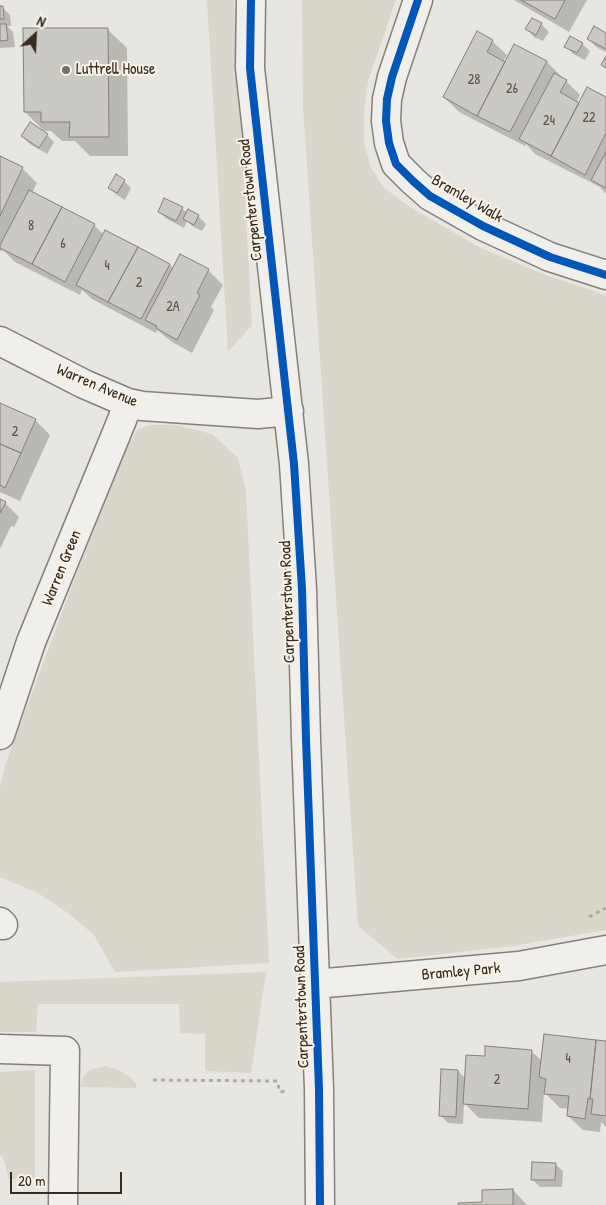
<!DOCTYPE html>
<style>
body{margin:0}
#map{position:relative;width:606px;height:1205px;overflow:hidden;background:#e8e6e0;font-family:"Patrick Hand",sans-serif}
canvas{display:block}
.north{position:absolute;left:10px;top:10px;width:50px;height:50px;-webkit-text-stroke:4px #f7f3e8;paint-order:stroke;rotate:25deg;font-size:14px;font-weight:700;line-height:20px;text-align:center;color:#3b2a1e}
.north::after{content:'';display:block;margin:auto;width:18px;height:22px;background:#3b2a1e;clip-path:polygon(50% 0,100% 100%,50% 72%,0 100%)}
.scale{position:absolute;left:10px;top:1172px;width:112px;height:22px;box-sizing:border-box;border:2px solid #3b2a1e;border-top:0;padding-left:6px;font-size:15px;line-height:18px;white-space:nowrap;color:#3b2a1e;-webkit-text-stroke:4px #f7f3e8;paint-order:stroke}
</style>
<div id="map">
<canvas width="606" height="1205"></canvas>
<div class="north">N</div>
<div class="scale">20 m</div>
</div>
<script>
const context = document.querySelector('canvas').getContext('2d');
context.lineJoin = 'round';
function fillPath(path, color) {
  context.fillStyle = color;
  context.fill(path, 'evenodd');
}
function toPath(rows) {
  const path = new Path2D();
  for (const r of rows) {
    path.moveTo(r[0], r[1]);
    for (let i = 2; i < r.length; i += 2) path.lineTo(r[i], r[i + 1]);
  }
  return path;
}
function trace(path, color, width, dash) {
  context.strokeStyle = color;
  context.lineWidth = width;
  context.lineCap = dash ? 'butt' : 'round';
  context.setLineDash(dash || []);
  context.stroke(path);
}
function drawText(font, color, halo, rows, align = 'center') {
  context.font = font + ' "Patrick Hand",sans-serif';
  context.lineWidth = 4;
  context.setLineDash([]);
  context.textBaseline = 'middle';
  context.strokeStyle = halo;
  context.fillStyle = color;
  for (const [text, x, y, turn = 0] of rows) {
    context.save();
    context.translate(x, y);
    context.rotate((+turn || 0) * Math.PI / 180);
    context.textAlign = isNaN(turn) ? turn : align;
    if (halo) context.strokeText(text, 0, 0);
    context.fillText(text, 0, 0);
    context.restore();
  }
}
const green = toPath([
 [207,0,234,0,252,325,228,352],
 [302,0,396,0,368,81,364,112,364,141,370,166,383,187,410,207,479,247,543,274,606,295,606,930,512,946,398,959,358,926,303,106],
 [150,425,175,425,212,434,238,458,246,491,269,963,115,972,94,935,68,913,38,893,0,877,0,786,6,763,71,588,127,448,137,430],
 [266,972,251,1073,205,1071,205,1034,180,1033,179,1004,38,1004,36,1032,0,1032,0,982],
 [105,1066,119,1070,130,1077,136,1084,136,1088,80,1087,82,1079,85,1074,90,1070],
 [35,1070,35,1179,9,1179,4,1160,0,1155,0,1072]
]);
const shadow = toPath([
 [514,0,587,0,569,32],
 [0,7,2,7,10,15,11,26,7,26,13,32,15,47,0,48,0,25,2,25,0,23],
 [541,24,549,32,543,41,534,37,527,29],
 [107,29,127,48,128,156,90,156,75,141,62,141,51,131,44,131,25,112],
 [606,34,606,52,596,47,589,39],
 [492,41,507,55,503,62,506,64,515,46,547,62,561,76,560,78,566,81,580,95,576,103,580,104,606,98,606,194,600,187,535,154,526,144,525,146,459,112,444,97],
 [582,44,590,51,585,60,573,54,566,46],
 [47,135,54,142,47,154,30,144,22,136],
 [0,157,22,168,37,183,32,193,94,225,104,235,106,231,170,265,174,269,180,256,208,270,223,285,211,307,214,310,192,353,172,342,157,330,156,333,92,299,82,290,80,295,15,262,4,251,0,251],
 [124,181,131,188,125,200,117,195,109,188],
 [182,208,187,213,198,216,206,224,202,231,192,226,187,221,184,228,167,219,159,212],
 [0,404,35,420,50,435,20,501,0,492],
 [0,500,5,503,19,517,14,527,11,526,0,549],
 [606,1043,606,1127,601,1122,600,1132,583,1130,568,1116,569,1109,560,1108,544,1092,542,1122,479,1118,464,1103,463,1124,448,1123,440,1115,458,1071,466,1079,486,1057,531,1051,542,1061],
 [555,1164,563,1171,562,1187,540,1187,532,1179],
 [513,1190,527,1205,459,1205,484,1203]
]);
const building = toPath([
 [521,0,565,0,555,19,521,0],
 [0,6,3,6,4,19,0,19,0,6],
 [532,18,542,23,536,35,525,29,532,18],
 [0,24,6,24,8,40,0,41,0,24],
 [594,26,606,33,606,49,587,39,594,26],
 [23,28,108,28,109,137,69,137,70,122,41,122,41,112,24,112,23,28],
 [477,31,493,40,487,52,505,62,477,116,443,97,477,31],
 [570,36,583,43,577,53,564,47,570,36],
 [514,44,547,61,510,132,477,116,514,44],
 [606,56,606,68,601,65,606,56],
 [554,73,567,80,560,92,579,103,551,156,519,139,554,73],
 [587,87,606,97,606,133,585,175,551,156,587,87],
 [30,122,48,134,39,148,21,136,30,122],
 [606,152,606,188,591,180,606,152],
 [0,156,23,167,0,216,0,156],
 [116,174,125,180,117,193,108,188,116,174],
 [29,190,62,207,32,264,0,248,0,245,29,190],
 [164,198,183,207,176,221,158,212,164,198],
 [62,207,95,224,65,282,32,264,62,207],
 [188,209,199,215,194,225,183,219,188,209],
 [105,230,138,247,108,302,76,285,105,230],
 [138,247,170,264,141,319,108,302,138,247],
 [180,254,209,269,197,293,200,295,177,340,156,328,157,326,145,320,180,254],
 [0,403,36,419,21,453,0,444,0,403],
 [0,444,21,453,5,488,0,485,0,444],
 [0,499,6,502,0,513,0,499],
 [544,1034,596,1040,590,1099,588,1098,585,1119,567,1116,569,1096,544,1094,546,1079,539,1077,544,1034],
 [596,1040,606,1041,606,1116,591,1114,593,1099,590,1099,596,1040],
 [485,1046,532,1050,528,1109,463,1104,466,1055,485,1056,485,1046],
 [441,1069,458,1070,456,1117,439,1116,441,1069],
 [532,1162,556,1163,555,1180,531,1180,532,1162],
 [513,1189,513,1205,458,1205,458,1203,482,1202,482,1190,513,1189]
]);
const path = toPath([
 [589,917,606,908],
 [153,1080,277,1081,280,1092,287,1091]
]);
const minor = toPath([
 [251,0,250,68,294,464,302,589,306,739,319,1089,320,1205],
 [418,0,392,77,387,99,386,121,389,143,396,164,413,181,430,196,483,226,550,257,606,275],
 [0,341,84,384,128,403,142,406,258,414,289,411],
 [0,735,31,642,122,420,128,403],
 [0,922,3,925],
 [315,984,519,966,606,950],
 [0,1049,65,1051,63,1205]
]);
const cycleway = toPath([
 [251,0,250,68,294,464,302,589,306,739,319,1089,320,1205],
 [418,0,392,77,387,99,386,121,389,143,396,164,413,181,430,196,483,226,550,257,606,275]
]);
const markers = [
 [66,70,5,"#786c62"]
];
const numberNames = [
 ["28",474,80],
 ["26",512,89],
 ["22",589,118],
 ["24",549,121],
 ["8",31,226],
 ["6",63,244],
 ["4",107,266],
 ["2",139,283],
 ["2A",173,307],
 ["2",15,432],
 ["4",568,1059],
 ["2",497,1080]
];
const poiNames = [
 ["Luttrell House",76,70]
];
const streetNames = [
 ["Bramley Walk",467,199,30],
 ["Carpenterstown Road",251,200,-96],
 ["Warren Avenue",97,386,23],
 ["Warren Green",62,568,-68],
 ["Carpenterstown Road",288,602,-92],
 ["Bramley Park",461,972,-5],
 ["Carpenterstown Road",302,1007,-92]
];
fillPath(green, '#dad6cc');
fillPath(shadow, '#0003');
fillPath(building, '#cbc9c4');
trace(building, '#84807a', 1);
trace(minor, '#84807a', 31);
trace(path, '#afaca8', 3, [4, 4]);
trace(minor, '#f0efeb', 28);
trace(cycleway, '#0057b8', 8);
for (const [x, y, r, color] of markers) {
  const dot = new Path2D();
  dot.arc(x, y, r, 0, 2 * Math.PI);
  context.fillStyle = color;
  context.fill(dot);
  trace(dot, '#f7f3e8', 2);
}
drawText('14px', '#5f5248', null, numberNames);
drawText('16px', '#3b2a1e', '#f7f3e8', poiNames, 'left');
drawText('16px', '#3b2a1e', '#f7f3e8', streetNames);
</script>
